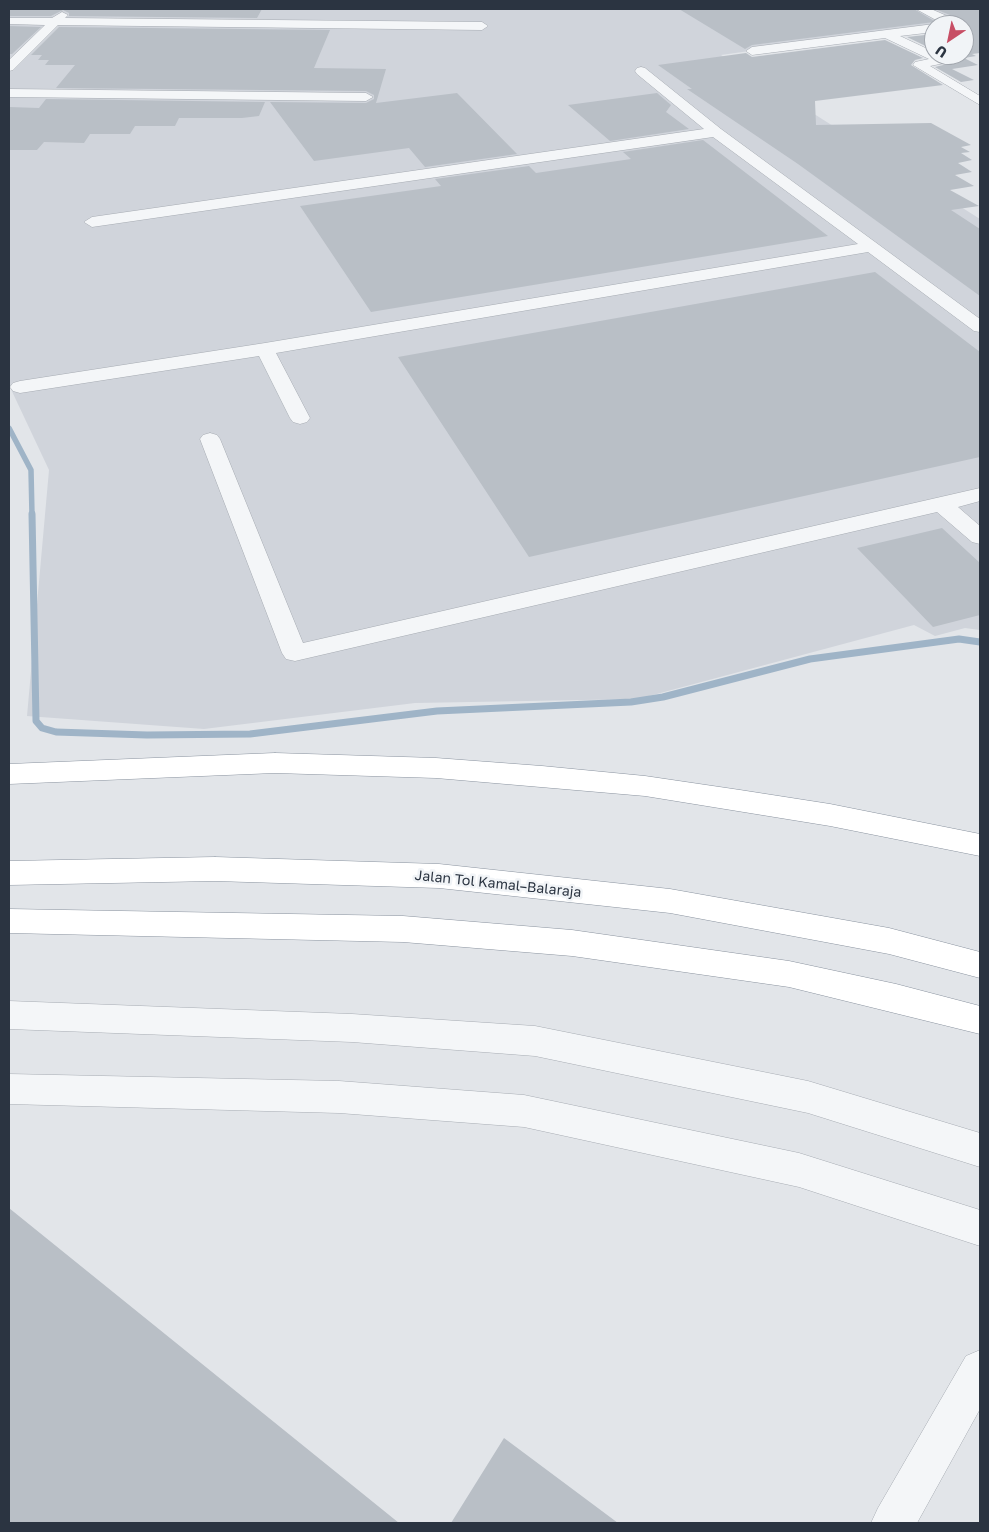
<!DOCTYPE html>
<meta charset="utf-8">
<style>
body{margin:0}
#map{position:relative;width:989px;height:1532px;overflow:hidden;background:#e2e5e9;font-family:"Golos Text",sans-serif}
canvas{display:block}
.frame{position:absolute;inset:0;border:10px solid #2b3441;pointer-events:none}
.north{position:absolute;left:924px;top:15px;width:50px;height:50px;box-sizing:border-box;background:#f1f4f7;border:1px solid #a2a7ae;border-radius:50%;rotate:214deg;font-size:14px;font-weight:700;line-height:20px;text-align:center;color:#2b3441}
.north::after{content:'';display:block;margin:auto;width:18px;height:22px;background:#c74e65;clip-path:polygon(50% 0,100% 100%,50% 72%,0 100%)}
</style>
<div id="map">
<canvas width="989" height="1532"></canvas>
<div class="frame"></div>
<div class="north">U</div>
</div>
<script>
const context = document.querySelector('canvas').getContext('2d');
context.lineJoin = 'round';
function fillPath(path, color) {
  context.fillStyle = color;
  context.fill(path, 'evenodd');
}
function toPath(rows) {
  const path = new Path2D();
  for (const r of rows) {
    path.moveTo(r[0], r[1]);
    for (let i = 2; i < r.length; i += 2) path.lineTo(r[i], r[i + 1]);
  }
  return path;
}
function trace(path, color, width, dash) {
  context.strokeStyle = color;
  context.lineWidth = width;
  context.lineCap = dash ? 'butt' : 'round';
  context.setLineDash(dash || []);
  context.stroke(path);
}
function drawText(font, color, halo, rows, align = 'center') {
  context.font = font + ' "Golos Text",sans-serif';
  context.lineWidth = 5;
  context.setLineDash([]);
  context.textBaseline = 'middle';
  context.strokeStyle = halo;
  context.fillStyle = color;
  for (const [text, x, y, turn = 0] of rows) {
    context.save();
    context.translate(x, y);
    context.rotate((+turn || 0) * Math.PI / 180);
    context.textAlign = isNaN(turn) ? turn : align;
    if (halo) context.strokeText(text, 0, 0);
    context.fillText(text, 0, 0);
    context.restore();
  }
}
const built = toPath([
 [9,9,980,9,980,30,967,24,934,25,721,55,980,219,980,630,965,628,935,636,914,625,638,699,415,703,204,729,27,716,49,470,9,385]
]);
const streamFar1 = toPath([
 [9,428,31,470,32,515]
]);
const stream = toPath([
 [32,514,36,721,42,728,56,732,147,735,250,734,437,711,631,702,663,697,810,659,959,639,980,642]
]);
const building = toPath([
 [9,9,262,9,257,18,69,16,69,13,63,10,51,16,9,16],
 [679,9,914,9,941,25,934,22,752,45,745,49],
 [935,9,980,9,980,53,972,54,976,56,964,58,978,65,952,69,974,80,961,82,935,67,947,64,949,59,944,55,964,55,964,25,960,25,955,17],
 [9,26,41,27,12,54,9,54],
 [59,27,330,30,314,68,386,69,376,103,457,93,517,154,425,167,409,148,314,161,270,102,366,103,374,99,374,95,366,91,56,88,75,65,45,65,49,60,38,60,42,55,31,55],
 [934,34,934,50,907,37],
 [885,40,923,58,915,60,911,65,943,85,815,101,816,125,931,123,971,145,961,147,970,152,961,153,972,160,958,163,972,172,955,175,974,186,950,190,979,206,951,210,980,229,980,296,798,164,687,89,692,89,658,65,746,53,752,57],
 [657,93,671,105,666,112,689,129,610,141,568,105],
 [46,99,265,102,259,116,242,118,179,118,175,126,135,126,130,134,90,134,84,143,44,142,37,150,9,150,9,107,39,108],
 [703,140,828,236,371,312,300,206,441,186,435,179,529,166,536,173,631,159,623,152],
 [875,272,980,352,980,457,529,557,398,357],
 [942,528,980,563,980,615,933,627,857,548],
 [9,1208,399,1523,9,1523],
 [504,1438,618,1523,451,1523]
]);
const minor = toPath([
 [916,9,931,9,954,19,959,24,945,25,916,9],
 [62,12,68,15,65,18,482,22,488,26,482,30,58,25,13,70,9,71,9,60,45,25,9,24,9,18,52,18,62,12],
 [934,24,936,25,934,25,934,32,900,36,934,52,934,55,945,57,947,60,945,63,930,66,980,96,980,105,913,65,915,62,929,59,885,38,752,55,746,51,752,47,934,24],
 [641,67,645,68,721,129,980,319,980,332,974,331,868,252,276,353,310,418,307,422,300,424,293,422,290,418,259,356,20,393,13,391,10,387,13,383,20,381,265,343,858,244,713,137,92,227,84,222,92,217,704,129,637,74,635,71,637,68,641,67],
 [9,89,366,93,373,97,366,101,9,97,9,89],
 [210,433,217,435,220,439,303,643,980,488,980,501,958,507,980,526,980,544,972,542,937,512,295,661,286,659,282,653,200,439,203,435,210,433],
 [9,1001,352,1014,535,1026,808,1081,980,1133,980,1167,808,1113,535,1056,352,1042,9,1029,9,1001],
 [9,1074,339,1081,524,1095,799,1153,980,1210,980,1246,799,1187,524,1127,339,1113,9,1104,9,1074],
 [980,1350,980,1409,917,1523,871,1523,878,1508,966,1356,980,1350]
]);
const highway = toPath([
 [275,753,436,758,542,766,645,776,740,790,830,804,980,834,980,856,830,826,645,796,436,778,275,773,9,784,9,764,275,753],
 [215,857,439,864,670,889,889,928,980,952,980,978,889,954,670,913,439,888,215,881,9,885,9,861,215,857],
 [9,909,403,916,572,930,789,961,896,984,980,1006,980,1034,789,987,572,956,403,942,9,933,9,909]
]);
const streetNames = [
 ["Jalan Tol Kamal–Balaraja",498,884,6]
];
fillPath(built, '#d0d4db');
trace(streamFar1, '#9fb4c7', 5.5);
trace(stream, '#9fb4c7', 7);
fillPath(building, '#b9bfc6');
trace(minor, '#a7acb3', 1);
trace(highway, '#8a939f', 1);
fillPath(minor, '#f4f6f8');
fillPath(highway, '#fff');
drawText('14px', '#2b3441', '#f1f4f7', streetNames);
</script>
